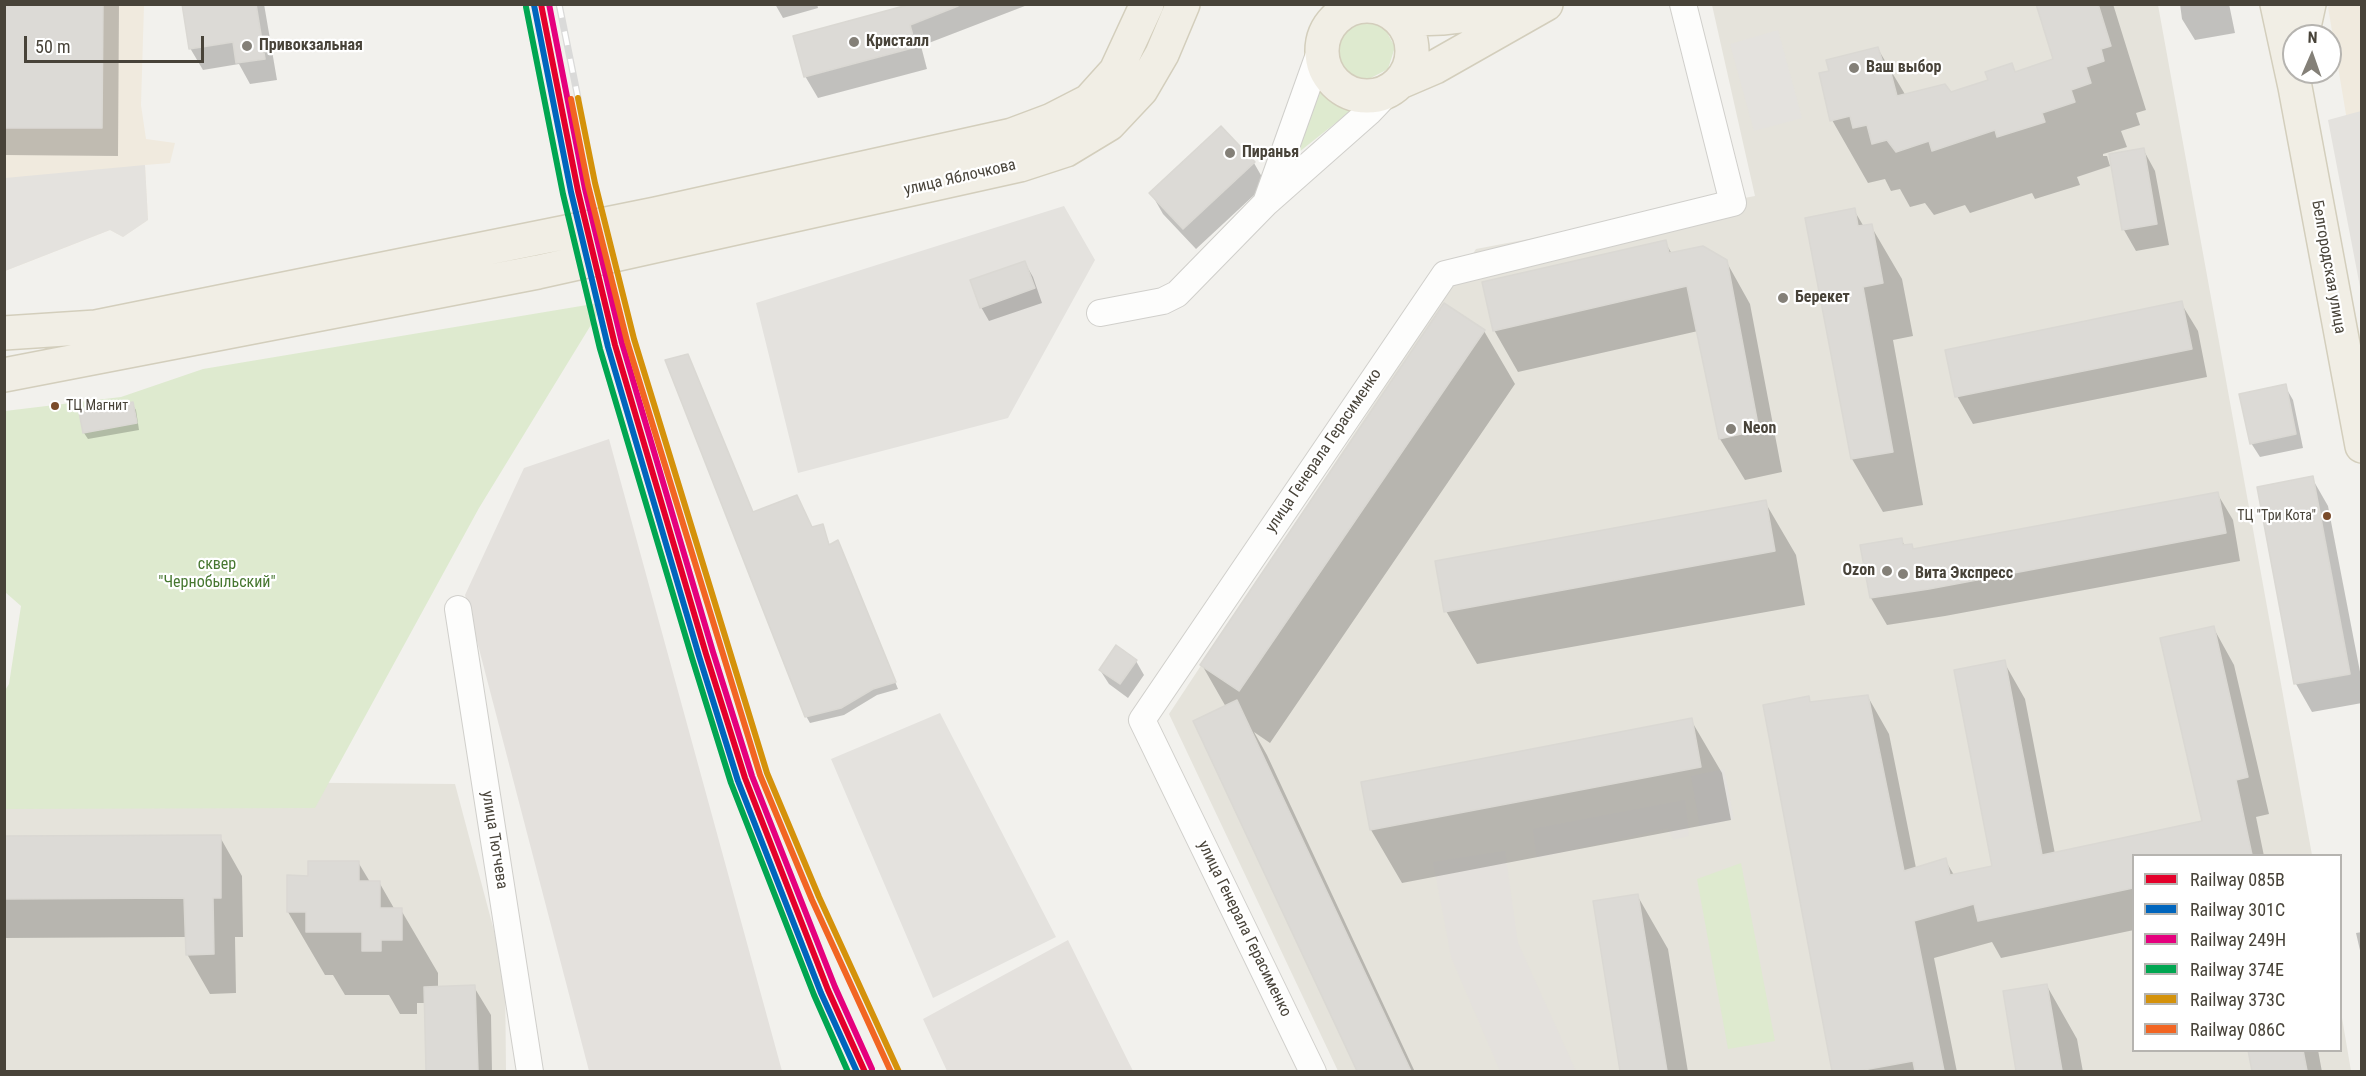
<!DOCTYPE html>
<meta charset="utf-8">
<style>
body{margin:0}
#map{position:relative;width:2366px;height:1076px;overflow:hidden;background:#f2f1ed;font-family:"Roboto Condensed",sans-serif}
canvas{display:block}
.frame{position:absolute;inset:0;border:6px solid #484339;pointer-events:none}
.legend{position:absolute;left:2132px;top:854px;width:210px;height:198px;box-sizing:border-box;background:#fff;border:2px solid #b6b4b0;margin:0;padding:8px 10px;list-style:none;font-size:18px;color:#484339}
.legend li{display:flex;align-items:center;gap:12px;height:30px}
.legend b{width:30px;border:2px solid #b6b4b0}
.north{position:absolute;left:2282px;top:24px;width:60px;height:60px;box-sizing:border-box;background:#fff;border:2px solid #b6b4b0;border-radius:50%;rotate:2deg;font-size:16px;font-weight:700;line-height:24px;text-align:center;color:#484339}
.north::after{content:'';display:block;margin:auto;width:21px;height:27px;background:#848078;clip-path:polygon(50% 0,100% 100%,50% 72%,0 100%)}
.scale{position:absolute;left:24px;top:36px;width:180px;height:27px;box-sizing:border-box;border:3px solid #484339;border-top:0;padding-left:8px;font-size:18px;line-height:21px;white-space:nowrap;color:#484339;-webkit-text-stroke:4px #fff;paint-order:stroke}
</style>
<div id="map">
<canvas width="2366" height="1076"></canvas>
<div class="frame"></div>
<ul class="legend">
<li><b style="height:8px;background:#e4002b"></b>Railway 085В</li>
<li><b style="height:8px;background:#0065bd"></b>Railway 301С</li>
<li><b style="height:8px;background:#e5007d"></b>Railway 249Н</li>
<li><b style="height:8px;background:#00a651"></b>Railway 374Е</li>
<li><b style="height:8px;background:#d4920b"></b>Railway 373C</li>
<li><b style="height:8px;background:#f26522"></b>Railway 086С</li>
</ul>
<div class="north">N</div>
<div class="scale">50 m</div>
</div>
<script>
const context = document.querySelector('canvas').getContext('2d');
context.lineJoin = 'round';
function fillPath(path, color) {
  context.fillStyle = color;
  context.fill(path, 'evenodd');
}
function toPath(rows) {
  const path = new Path2D();
  for (const r of rows) {
    if (r.length === 3) {
      path.moveTo(r[0] + r[2], r[1]);
      path.arc(r[0], r[1], r[2], 0, 2 * Math.PI);
      continue;
    }
    path.moveTo(r[0], r[1]);
    for (let i = 2; i < r.length; i += 2) path.lineTo(r[i], r[i + 1]);
  }
  return path;
}
function trace(path, color, width, dash) {
  context.strokeStyle = color;
  context.lineWidth = width;
  context.lineCap = dash ? 'butt' : 'round';
  context.setLineDash(dash || []);
  context.stroke(path);
}
function drawText(font, color, halo, rows, align = 'center') {
  context.font = font + ' "Roboto Condensed",sans-serif';
  context.lineWidth = 4.5;
  context.setLineDash([]);
  context.textBaseline = 'middle';
  context.strokeStyle = halo;
  context.fillStyle = color;
  for (const [text, x, y, turn = 0] of rows) {
    context.save();
    context.translate(x, y);
    context.rotate((+turn || 0) * Math.PI / 180);
    context.textAlign = isNaN(turn) ? turn : align;
    if (halo) context.strokeText(text, 0, 0);
    context.fillText(text, 0, 0);
    context.restore();
  }
}
const residential = toPath([
 [1712,5,2158,5,2312,855,2134,856,2134,1050,2340,1050,2341,1012,2351,1071,1338,1071,1169,714,1476,249,1755,196],
 [5,780,455,784,505,972,506,1071,5,1072]
]);
const commercial = toPath([
 [5,5,144,5,141,105,146,139,175,143,170,163,145,165,148,220,123,237,110,230,5,271],
 [2332,5,2361,5,2361,204,2328,7]
]);
const industrial = toPath([
 [609,439,782,1071,589,1071,465,595,524,468],
 [1685,800,1689,836,1673,840,1668,828,1537,858,1533,829],
 [1505,851,1518,943,1576,1071,1500,1071,1451,957,1433,862],
 [1068,940,1133,1071,947,1071,923,1019]
]);
const green = toPath([
 [1363,20,1384,27,1395,47,1388,69,1367,80,1345,72,1335,52,1342,30],
 [1319,76,1328,89,1343,98,1362,102,1294,156],
 [605,302,479,508,315,808,5,809,4,692,9,684,21,606,5,592,5,411,121,397,203,369],
 [1741,863,1775,1041,1728,1049,1697,879]
]);
const parking = toPath([
 [1778,30,1802,118,1754,131,1730,44],
 [2361,111,2362,112,2361,292,2328,120],
 [145,165,148,220,123,237,110,230,5,271,5,178],
 [1064,206,1095,260,1008,418,798,473,756,303],
 [940,713,1056,937,933,998,831,759],
 [1724,769,1734,819,1700,827,1691,776]
]);
const shadow = toPath([
 [4,4,119,4,118,156,4,155],
 [183,4,264,4,277,80,250,84,239,64,203,70,190,48],
 [775,4,817,4,818,8,783,18],
 [917,4,1030,4,921,46,927,69,818,98,805,76],
 [2037,4,2113,4,2146,110,2136,113,2140,125,2121,131,2127,147,2103,154,2103,156,2107,156,2110,166,2077,177,2080,185,2035,199,2032,193,1970,213,1965,205,1934,215,1925,203,1910,207,1900,189,1891,191,1885,179,1868,183,1832,120,1830,72,1878,49,1906,96,1950,94,1989,81,2011,65,2016,73,2055,60],
 [2180,4,2229,4,2235,33,2195,40,2182,19],
 [2143,149,2155,171,2169,245,2136,251,2124,230],
 [1254,163,1266,184,1196,249,1163,214,1151,193],
 [1854,210,1864,227,1871,226,1902,279,1913,336,1893,340,1923,505,1883,512,1852,459],
 [1665,242,1672,254,1726,261,1750,304,1782,472,1745,480,1720,439,1698,331,1518,372,1494,330],
 [1025,263,1033,277,1042,303,989,321,981,307],
 [2181,303,2198,331,2207,377,1973,424,1957,396],
 [1484,331,1515,384,1270,743,1254,732,1267,755,1415,1072,1358,1072,1195,722,1226,707,1202,665],
 [2285,386,2293,400,2303,448,2260,457,2251,443],
 [132,404,136,410,139,430,88,439,84,433],
 [2312,478,2328,506,2362,682,2362,703,2312,712,2296,684,2259,488],
 [2217,493,2233,520,2240,561,1945,616,1887,625,1871,598,1901,539,1905,546,1914,550],
 [1765,502,1796,555,1805,605,1477,664,1446,611],
 [753,514,812,528,823,526,830,546,841,549,898,689,877,695,844,715,810,723,806,716],
 [2213,627,2234,665,2269,814,2256,817,2264,856,2134,856,2134,930,2001,958,1992,942,1934,958,1957,1072,1834,1072,1764,706,1808,698,1811,703,1868,697,1889,734,1916,868,1945,860,1954,875,1994,867,2004,662,2025,699,2055,854,2204,822],
 [1136,661,1144,675,1128,698,1109,684,1100,670],
 [1691,720,1722,773,1731,820,1402,883,1371,830],
 [220,837,242,876,243,937,235,937,236,993,210,994,187,954,187,937,4,938,4,838],
 [358,862,370,882,379,882,395,910,401,910,438,973,438,988,474,987,491,1015,492,1072,428,1072,426,1003,417,1003,417,1014,400,1014,389,995,345,995,333,975,325,975,288,912,310,877],
 [1637,895,1668,949,1688,1072,1622,1072,1594,902],
 [2362,932,2362,959,2356,933],
 [2047,986,2077,1039,2083,1072,2017,1072,2004,992],
 [2250,1050,2318,1050,2322,1072,2253,1072]
]);
const building = toPath([
 [4,4,103,4,102,128,4,128,4,4],
 [182,4,256,4,265,59,236,63,233,42,189,49,182,4],
 [911,4,958,6,910,25,916,47,804,77,793,36,911,4],
 [2036,4,2098,4,2111,46,2101,49,2104,61,2086,67,2091,83,2071,90,2075,102,2042,113,2045,122,1997,137,1995,130,1932,151,1929,141,1896,152,1887,140,1872,144,1867,125,1853,128,1850,116,1830,121,1819,73,1829,71,1826,60,1878,47,1883,63,1888,62,1897,96,1945,84,1951,92,1988,80,1985,72,2012,63,2015,72,2053,59,2036,4],
 [1221,126,1255,162,1183,229,1149,193,1221,126],
 [2144,148,2157,224,2122,230,2109,154,2144,148],
 [1855,208,1858,226,1872,224,1883,283,1863,287,1893,452,1851,459,1805,218,1855,208],
 [1666,240,1669,253,1703,246,1727,260,1759,430,1719,439,1687,286,1493,331,1482,282,1666,240],
 [1025,261,1035,288,980,308,970,280,1025,261],
 [2182,301,2192,349,1955,397,1945,350,2182,301],
 [1444,303,1485,330,1239,691,1200,665,1444,303],
 [688,354,753,512,797,495,812,527,823,524,829,545,838,540,896,682,873,689,841,708,805,717,665,360,688,354],
 [2286,384,2296,434,2250,444,2239,394,2286,384],
 [133,402,137,423,83,433,79,412,133,402],
 [2313,476,2350,674,2294,684,2257,487,2313,476],
 [2218,492,2226,533,1929,589,1870,598,1860,545,1902,538,1903,545,1912,544,1913,549,2218,492],
 [1766,500,1775,551,1444,612,1435,561,1766,500],
 [2214,626,2248,777,2236,780,2252,855,2133,855,2133,888,1978,921,1974,904,1914,921,1944,1071,1915,1071,1913,1061,1858,1071,1832,1071,1763,705,1809,696,1810,702,1868,695,1904,871,1946,858,1950,875,1992,866,1954,670,2005,660,2042,855,2202,821,2160,638,2214,626],
 [1116,645,1137,660,1120,684,1099,670,1116,645],
 [1237,700,1411,1071,1357,1071,1193,721,1237,700],
 [1692,718,1701,767,1370,830,1361,782,1692,718],
 [221,835,221,898,213,898,214,954,186,955,184,898,4,899,4,836,221,835],
 [308,861,359,861,359,881,380,881,380,908,402,908,402,940,381,940,381,951,362,951,362,932,306,932,306,912,287,912,287,875,308,876,308,861],
 [1638,894,1667,1071,1620,1071,1593,901,1638,894],
 [2047,984,2062,1071,2016,1071,2003,991,2047,984],
 [475,985,478,1071,426,1071,424,987,475,985],
 [2248,1050,2303,1050,2307,1071,2252,1071,2248,1050]
]);
const minor = toPath([
 [1267,200,1322,46],
 [1100,313,1163,301,1177,294,1266,203,1369,112,1390,90],
 [458,609,530,1072],
 [1313,1072,1142,720,1445,274,1733,203,1683,4]
]);
const major = toPath([
 [2277,4,2295,87,2362,446],
 [1367,51,45],
 [1396,16,1415,19,1442,18,1477,14,1525,4],
 [2302,36,2309,4],
 [1400,82,1435,67,1546,4],
 [4,333,96,327,656,214,1012,135,1052,120,1089,101,1116,71,1147,4],
 [4,375,538,272,1020,165,1066,150,1109,124,1141,90,1162,54,1183,4]
]);
const rail = toPath([
 [559,4,578,98]
]);
const rail1 = toPath([
 [541,4,578,191,615,345,706,654,745,778,828,990,865,1072]
]);
const rail2 = toPath([
 [534,5,571,192,608,347,699,656,738,781,821,993,857,1072]
]);
const rail3 = toPath([
 [549,4,585,189,622,343,713,652,752,776,835,987,872,1069]
]);
const rail4 = toPath([
 [526,7,563,194,600,349,692,658,731,783,814,995,848,1072]
]);
const rail5 = toPath([
 [578,98,595,183,634,339,767,773,819,897,899,1072]
]);
const rail6 = toPath([
 [571,99,588,185,627,341,760,775,812,900,891,1072]
]);
const markers = [
 [854,42,6,"#848078"],
 [247,46,6,"#848078"],
 [1854,68,6,"#848078"],
 [1230,153,6,"#848078"],
 [1783,298,6,"#848078"],
 [55,406,5,"#7a4b2a"],
 [1731,429,6,"#848078"],
 [2327,516,5,"#7a4b2a"],
 [1887,571,6,"#848078"],
 [1903,574,6,"#848078"]
];
const busNames = [
 ["ТЦ Магнит",66,406],
 ["ТЦ \"Три Кота\"",2316,516,"right"]
];
const poiNames = [
 ["Кристалл",866,42],
 ["Привокзальная",259,46],
 ["Ваш выбор",1866,68],
 ["Пиранья",1242,153],
 ["Берекет",1795,298],
 ["Neon",1743,429],
 ["Ozon",1875,571,"right"],
 ["Вита Экспресс",1915,574]
];
const streetNames = [
 ["улица Яблочкова",960,178,-13],
 ["Белгородская улица",2328,267,80],
 ["улица Генерала Герасименко",1324,451,-56],
 ["улица Тютчева",494,840,81],
 ["улица Генерала Герасименко",1244,929,64]
];
const parkNames = [
 ["сквер",217,565],
 ["\"Чернобыльский\"",217,583]
];
fillPath(residential, '#e5e3db');
fillPath(commercial, '#f0eade');
fillPath(industrial, '#e4e1dd');
fillPath(green, '#deeacf');
fillPath(parking, '#e4e2de');
fillPath(shadow, '#0003');
fillPath(building, '#dcdad6');
trace(building, '#dad8d3', 1.5);
trace(minor, '#d0cfcb', 28);
trace(major, '#d3cebc', 36);
trace(minor, '#fdfdfc', 26);
trace(major, '#f1eee5', 33);
trace(rail, '#dadad9', 7);
trace(rail, '#fff', 4.5, [14]);
trace(rail1, '#e4002b', 6);
trace(rail2, '#0065bd', 6);
trace(rail3, '#e5007d', 6);
trace(rail4, '#00a651', 6);
trace(rail5, '#d4920b', 6);
trace(rail6, '#f26522', 6);
for (const [x, y, r, color] of markers) {
  const dot = new Path2D();
  dot.arc(x, y, r, 0, 2 * Math.PI);
  context.fillStyle = color;
  context.fill(dot);
  trace(dot, '#fff', 2);
}
drawText('14px', '#484339', '#fff', busNames, 'left');
drawText('bold 16px', '#484339', '#fff', poiNames, 'left');
drawText('16px', '#484339', '#fff', streetNames);
drawText('16px', '#467730', '#fff', parkNames);
</script>
